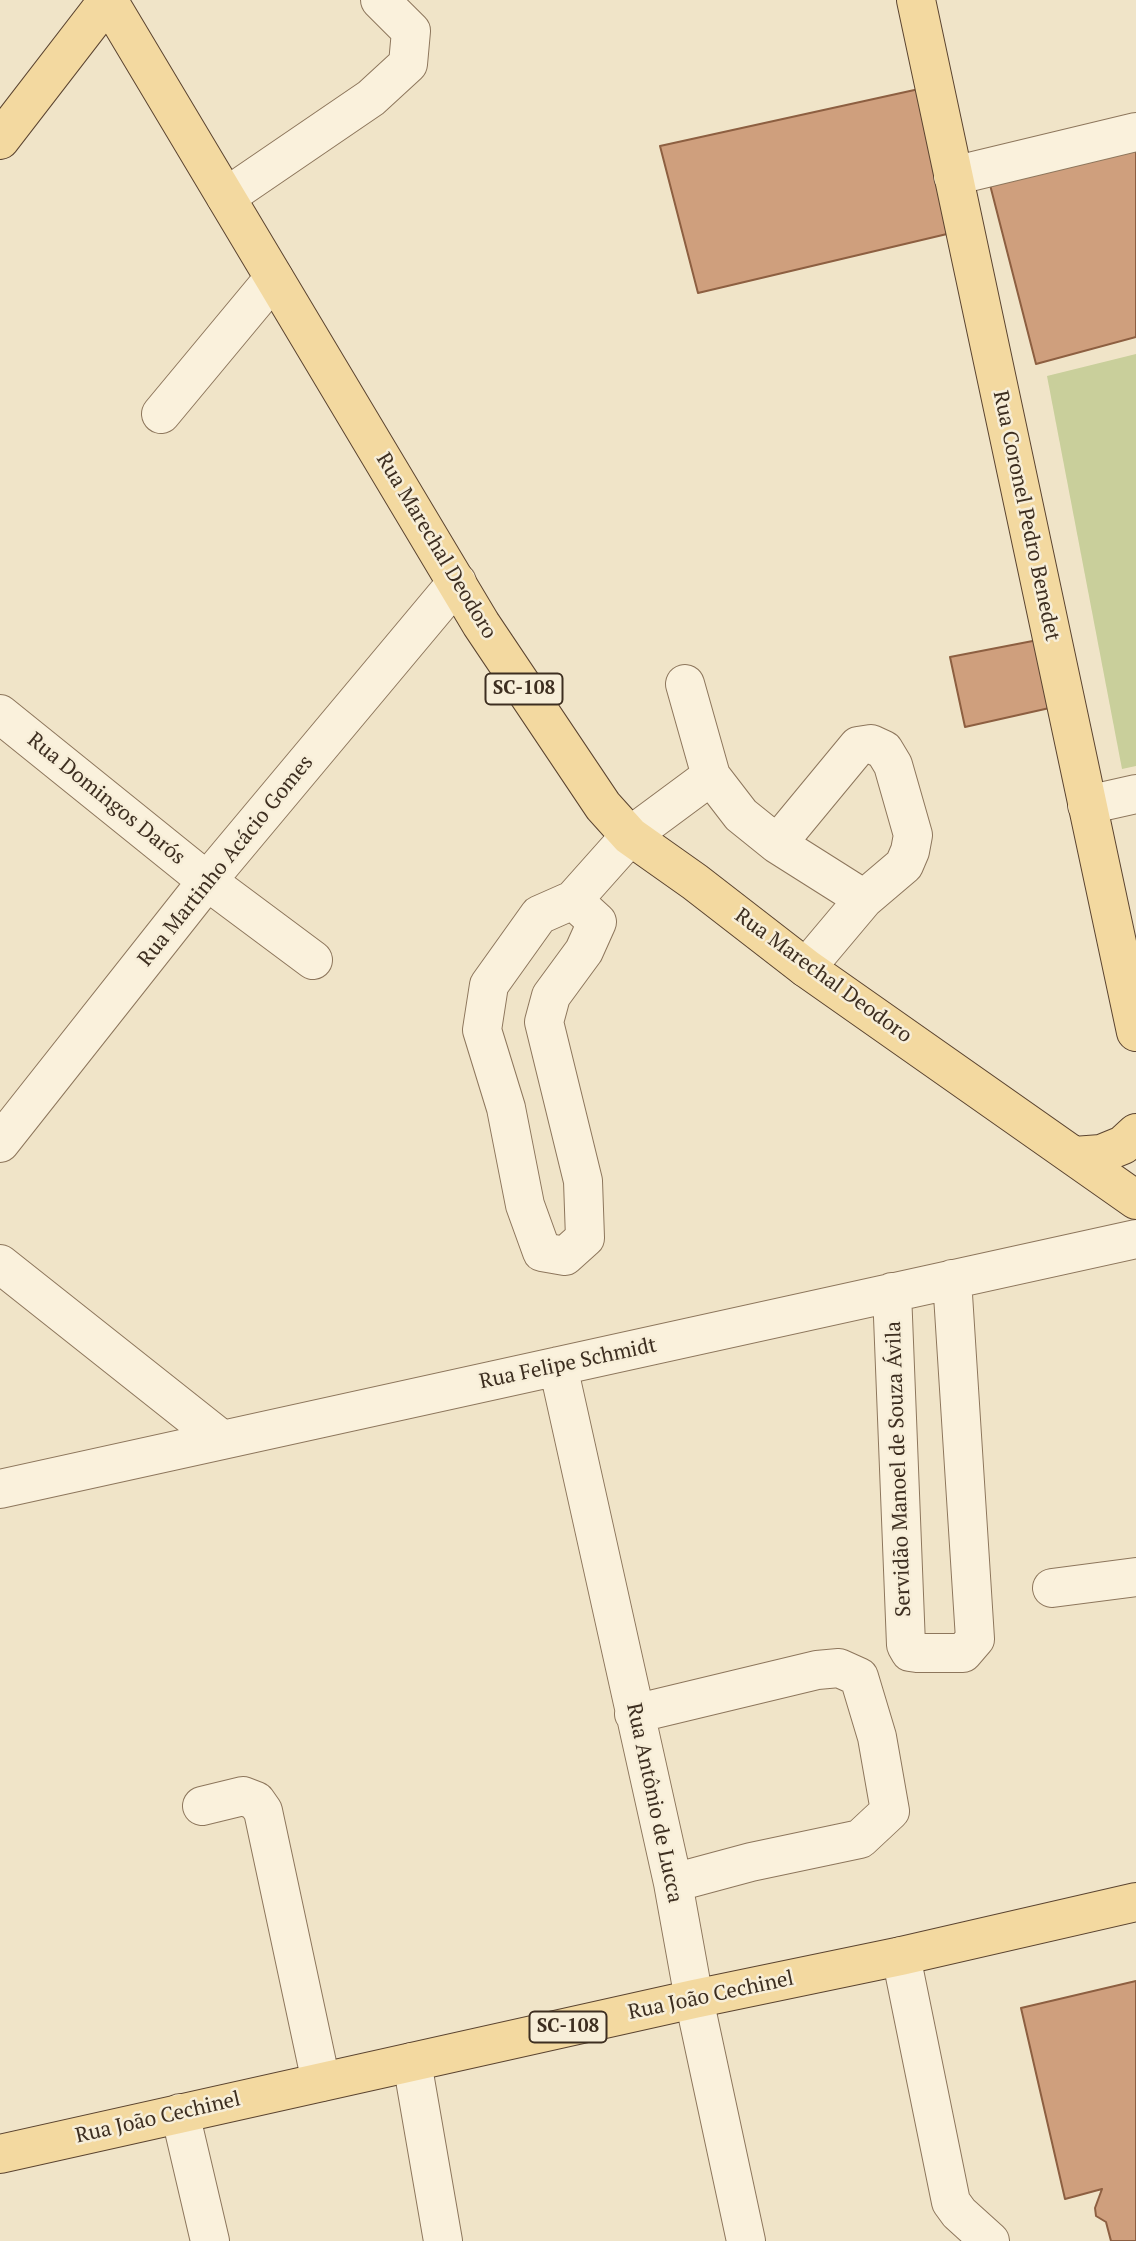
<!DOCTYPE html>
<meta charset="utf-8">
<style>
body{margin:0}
canvas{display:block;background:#f0e4c8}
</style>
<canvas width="1136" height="2241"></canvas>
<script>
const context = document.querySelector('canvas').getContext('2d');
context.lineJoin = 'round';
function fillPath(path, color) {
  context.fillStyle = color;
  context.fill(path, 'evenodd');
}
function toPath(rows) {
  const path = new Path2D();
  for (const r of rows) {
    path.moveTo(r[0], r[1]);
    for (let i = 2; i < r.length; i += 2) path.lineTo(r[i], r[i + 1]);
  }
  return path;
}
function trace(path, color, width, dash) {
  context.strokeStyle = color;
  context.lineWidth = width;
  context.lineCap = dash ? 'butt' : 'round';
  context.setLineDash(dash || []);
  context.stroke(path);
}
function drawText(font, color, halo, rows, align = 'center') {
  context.font = font + ' "PT Serif",serif';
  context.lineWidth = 5;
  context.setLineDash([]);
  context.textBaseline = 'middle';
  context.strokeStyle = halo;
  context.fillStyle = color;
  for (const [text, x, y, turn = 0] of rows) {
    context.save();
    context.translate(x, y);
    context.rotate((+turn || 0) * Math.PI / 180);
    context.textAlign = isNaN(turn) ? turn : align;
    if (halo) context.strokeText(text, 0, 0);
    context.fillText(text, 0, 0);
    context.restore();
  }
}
const green = toPath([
 [1136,354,1136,766,1122,769,1047,376]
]);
const building = toPath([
 [919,89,947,234,698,293,660,146,919,89],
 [1136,146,1136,337,1036,364,988,177,1136,146],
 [1043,639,1054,707,965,727,950,657,1043,639],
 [1136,1981,1136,2241,1111,2241,1106,2222,1096,2216,1095,2208,1102,2189,1065,2199,1021,2008,1136,1981]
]);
const minor = toPath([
 [953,176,1136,132],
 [226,197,371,98,408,64,411,31,380,0],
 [161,414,274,278],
 [685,684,711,776,741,815,777,844,858,746,871,744,884,750,893,765,913,835,910,851,904,865,864,899,806,968],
 [0,714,207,881,313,960],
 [1087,805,1136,794],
 [777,844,864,899],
 [573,900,597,922,584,951,551,996,544,1022,583,1181,585,1238,565,1256,542,1252,525,1205,506,1108,482,1030,489,985,539,915,573,900,630,836,711,776],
 [0,1143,207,881,457,582],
 [0,1264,222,1440],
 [892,1292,906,1645,910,1652,917,1653,963,1653,975,1639,952,1279],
 [558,1366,673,1883,694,1999,746,2241],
 [0,1489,1136,1239],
 [1052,1588,1136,1577],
 [634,1714,817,1670,839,1668,859,1677,877,1737,890,1811,860,1839,751,1862,673,1883],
 [202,1806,243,1796,256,1801,263,1811,321,2082],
 [901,1956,951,2202,959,2213,990,2241],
 [412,2062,443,2241],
 [180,2113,210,2241]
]);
const major = toPath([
 [108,0,481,624,603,806,630,836,695,882,806,968,1136,1200],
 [916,0,1136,1032],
 [0,140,108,0],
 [1074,1156,1101,1154,1123,1145,1136,1133],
 [0,2154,694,1999,901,1956,1136,1902]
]);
const shields = [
 [524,689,77],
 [568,2027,77]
];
const shieldNames = [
 ["SC-108",524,689],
 ["SC-108",568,2027]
];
const streetNames = [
 ["Rua Coronel Pedro Benedet",1026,516,78],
 ["Rua Marechal Deodoro",436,546,59],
 ["Rua Domingos Darós",106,799,39],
 ["Rua Martinho Acácio Gomes",226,861,-51],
 ["Rua Marechal Deodoro",823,976,36],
 ["Rua Felipe Schmidt",568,1364,-12],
 ["Servidão Manoel de Souza Ávila",899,1469,-92],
 ["Rua Antônio de Lucca",654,1803,78],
 ["Rua João Cechinel",711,1996,-12],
 ["Rua João Cechinel",158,2118,-13]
];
fillPath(green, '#c9cf9b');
fillPath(building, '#cf9f7d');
trace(building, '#8d5f41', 2);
trace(minor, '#8d765c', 40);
trace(major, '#5b4430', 40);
trace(minor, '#faf1dc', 38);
trace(major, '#f3d9a0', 38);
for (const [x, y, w] of shields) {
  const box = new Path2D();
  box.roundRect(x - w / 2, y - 15.5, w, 31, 5);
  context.fillStyle = '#f7eed8';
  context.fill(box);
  trace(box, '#3d2e20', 2);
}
drawText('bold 19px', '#3d2e20', null, shieldNames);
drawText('21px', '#3d2e20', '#f7eed8', streetNames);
</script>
